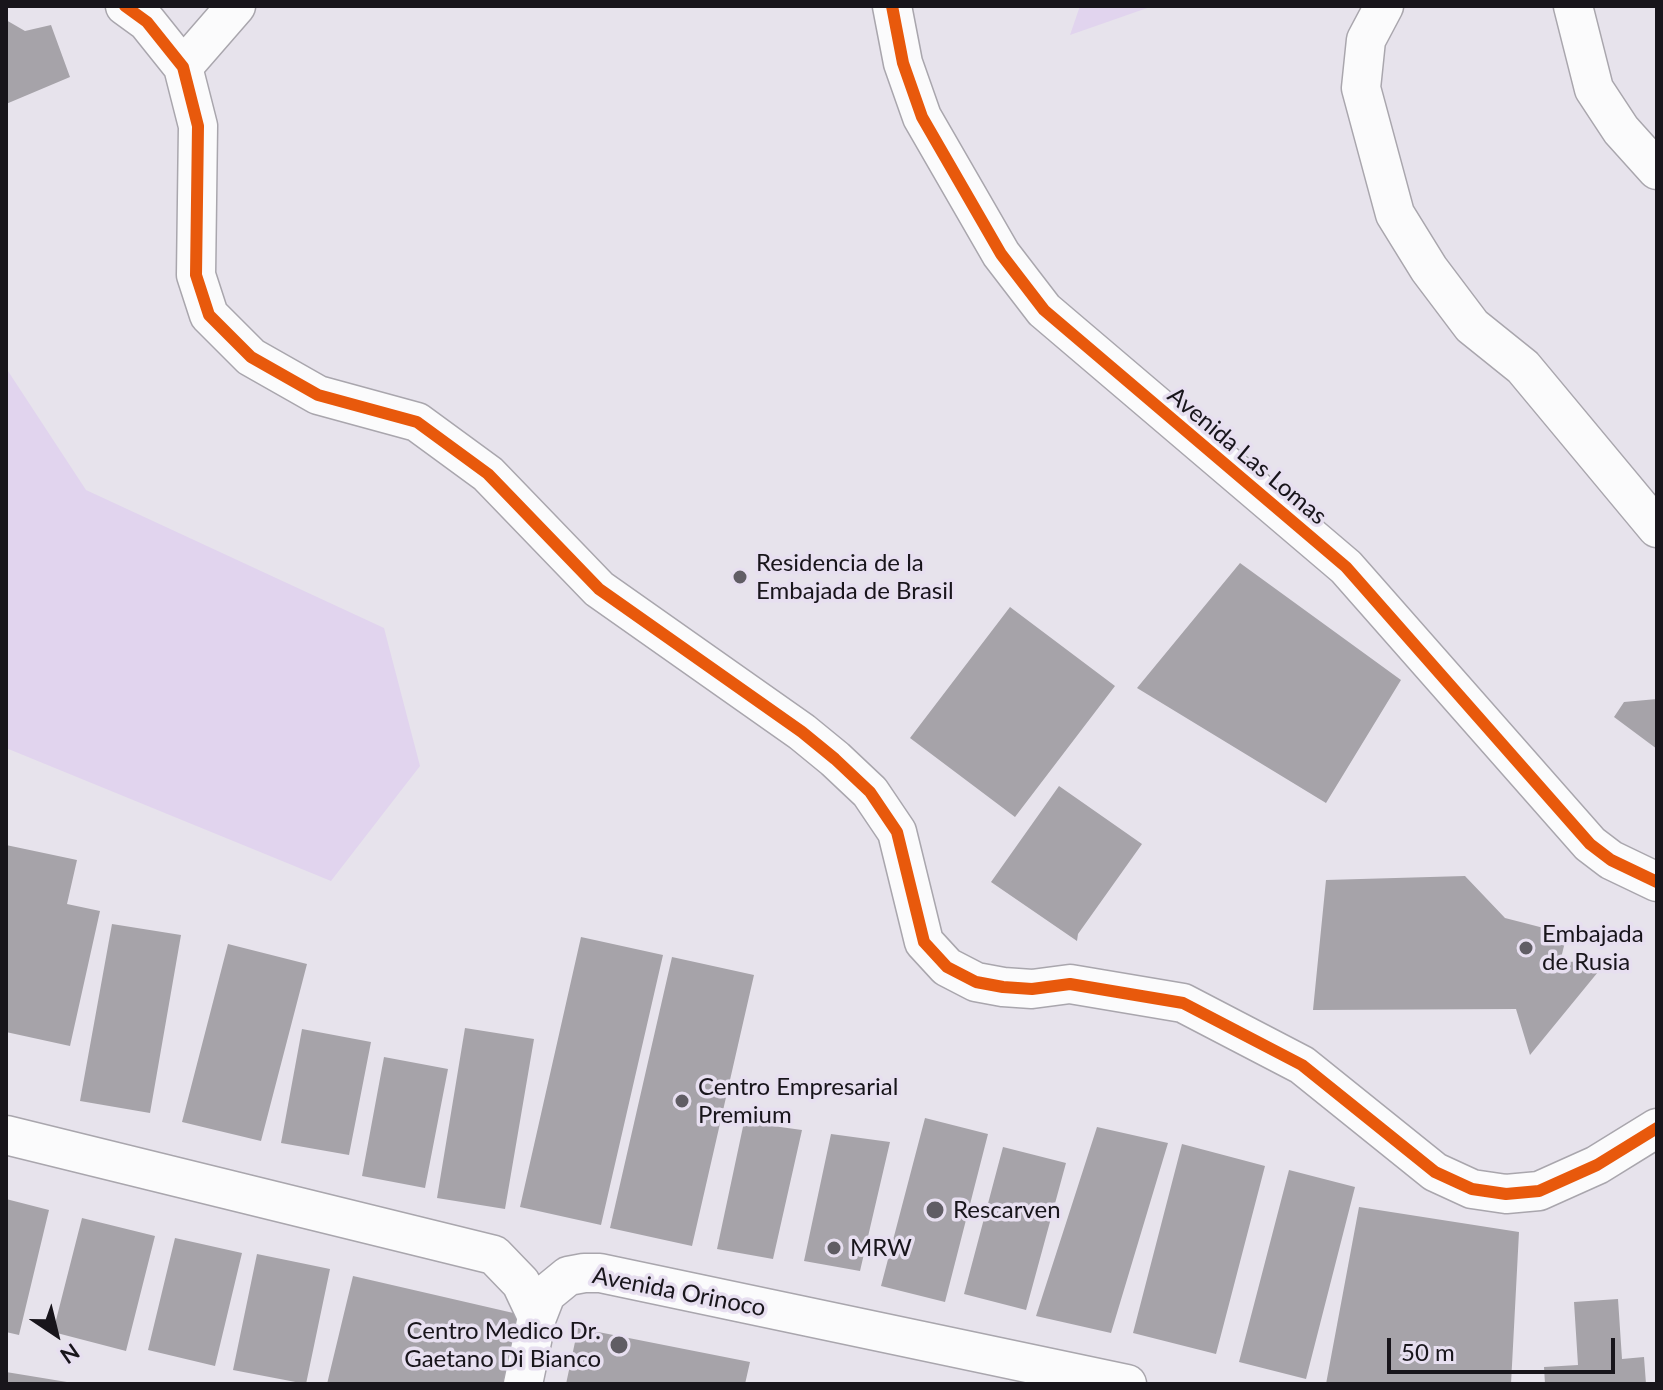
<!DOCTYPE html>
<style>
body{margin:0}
#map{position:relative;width:1663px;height:1390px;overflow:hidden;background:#e7e3ec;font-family:Lato,sans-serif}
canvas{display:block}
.frame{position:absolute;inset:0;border:8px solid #18151b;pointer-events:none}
.north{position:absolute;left:16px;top:1294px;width:80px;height:80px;-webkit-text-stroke:6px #e7dff0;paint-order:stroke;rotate:145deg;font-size:22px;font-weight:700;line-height:32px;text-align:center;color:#18151b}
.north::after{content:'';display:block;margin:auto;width:28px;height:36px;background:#18151b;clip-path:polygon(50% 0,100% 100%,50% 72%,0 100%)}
.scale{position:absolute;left:1387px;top:1338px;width:228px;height:36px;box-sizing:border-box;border:4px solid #18151b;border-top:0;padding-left:10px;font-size:24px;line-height:28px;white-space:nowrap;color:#18151b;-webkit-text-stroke:6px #e7dff0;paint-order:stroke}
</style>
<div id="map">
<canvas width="1663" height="1390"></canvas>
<div class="frame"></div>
<div class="north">N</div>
<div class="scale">50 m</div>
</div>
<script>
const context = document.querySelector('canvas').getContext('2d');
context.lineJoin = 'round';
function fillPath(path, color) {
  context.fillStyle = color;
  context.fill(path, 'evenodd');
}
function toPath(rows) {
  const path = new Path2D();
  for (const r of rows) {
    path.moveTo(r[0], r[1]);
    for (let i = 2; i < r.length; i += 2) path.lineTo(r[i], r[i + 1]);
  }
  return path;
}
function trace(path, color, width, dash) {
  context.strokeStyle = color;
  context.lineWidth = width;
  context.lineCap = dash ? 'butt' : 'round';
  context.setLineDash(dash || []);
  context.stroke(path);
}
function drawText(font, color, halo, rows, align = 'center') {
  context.font = font + ' Lato,sans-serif';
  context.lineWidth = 7;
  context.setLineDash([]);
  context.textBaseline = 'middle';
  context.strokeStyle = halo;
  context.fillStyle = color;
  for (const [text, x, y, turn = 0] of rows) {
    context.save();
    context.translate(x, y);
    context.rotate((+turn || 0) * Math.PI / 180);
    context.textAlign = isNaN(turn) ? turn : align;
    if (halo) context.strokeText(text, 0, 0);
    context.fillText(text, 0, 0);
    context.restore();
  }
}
const green = toPath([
 [1080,6,1153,6,1070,35],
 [6,368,86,490,384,628,420,766,331,881,6,748]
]);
const building = toPath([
 [6,20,25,31,51,25,70,77,6,104],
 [1240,563,1401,680,1326,803,1137,688],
 [1010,607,1115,686,1015,817,910,738],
 [1657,699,1657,749,1614,717,1624,702],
 [1059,786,1142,844,1078,934,1077,941,991,882],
 [6,845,77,860,67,904,100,911,70,1046,6,1032],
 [1465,876,1505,918,1567,934,1560,962,1607,961,1530,1055,1516,1009,1313,1010,1326,880],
 [112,924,181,935,150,1113,80,1101],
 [581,937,663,955,601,1225,520,1207],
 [228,944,307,964,261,1141,182,1122],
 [672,957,754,975,692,1246,610,1228],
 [465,1028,534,1039,505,1209,437,1198],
 [302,1029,371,1042,349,1155,281,1143],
 [384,1057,448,1069,425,1188,362,1176],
 [925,1118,988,1134,945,1302,881,1286],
 [744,1122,802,1130,773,1259,717,1249],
 [1097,1127,1168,1143,1111,1333,1036,1316],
 [831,1134,890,1142,860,1271,804,1261],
 [1182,1144,1265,1166,1216,1354,1133,1333],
 [1003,1147,1066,1163,1026,1310,964,1294],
 [1289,1170,1355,1187,1306,1379,1239,1362],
 [6,1199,49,1210,19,1335,6,1332],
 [1359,1207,1519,1232,1511,1384,1326,1384],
 [82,1218,155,1236,126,1351,53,1332],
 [175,1238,242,1253,215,1366,148,1350],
 [257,1254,330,1269,306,1384,233,1370],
 [353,1276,522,1315,506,1384,327,1384],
 [1618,1299,1622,1359,1644,1357,1646,1384,1545,1384,1544,1367,1578,1365,1574,1302],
 [578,1328,750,1362,745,1384,566,1384],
 [6,1372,67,1382,67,1384,6,1384]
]);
const minor = toPath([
 [125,6,147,22,183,67,198,126,196,275,209,315,251,357,318,395,417,422,488,474,599,589,802,732,835,759,870,792,897,832,924,942,947,967,976,982,1003,987,1032,989,1070,984,1183,1003,1302,1065,1435,1172,1472,1189,1506,1194,1539,1191,1597,1165,1657,1128],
 [892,6,903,63,922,117,1001,254,1044,310,1346,567,1590,844,1611,860,1657,882],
 [1384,6,1366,40,1361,88,1395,214,1429,269,1472,326,1523,367,1657,528],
 [1573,6,1594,89,1621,130,1657,170],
 [183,67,236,6],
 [6,1135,494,1255,521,1283,537,1317],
 [523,1384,537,1317,546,1294,568,1276,584,1273,600,1273,1127,1384]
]);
const cycleway = toPath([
 [125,6,147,22,183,67,198,126,196,275,209,315,251,357,318,395,417,422,488,474,599,589,802,732,835,759,870,792,897,832,924,942,947,967,976,982,1003,987,1032,989,1070,984,1183,1003,1302,1065,1435,1172,1472,1189,1506,1194,1539,1191,1597,1165,1657,1128],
 [892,6,903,63,922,117,1001,254,1044,310,1346,567,1590,844,1611,860,1657,882]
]);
const markers = [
 [740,577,8,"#605d64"],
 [1526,948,8,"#605d64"],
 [682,1101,8,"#605d64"],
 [935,1210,10,"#605d64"],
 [834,1248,8,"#605d64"],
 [619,1345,10,"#605d64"]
];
const streetNames = [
 ["Avenida Las Lomas",1247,456,40],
 ["Avenida Orinoco",679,1292,11]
];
const poiNames = [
 ["Residencia de la",756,563],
 ["Embajada de Brasil",756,591],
 ["Embajada",1542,934],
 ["de Rusia",1542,962],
 ["Centro Empresarial",698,1087],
 ["Premium",698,1115],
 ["Rescarven",953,1210],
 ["MRW",850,1248],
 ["Centro Medico Dr.",601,1331,"right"],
 ["Gaetano Di Bianco",601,1359,"right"]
];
fillPath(green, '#e1d4ee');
fillPath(building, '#a6a3a9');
trace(minor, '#a9a6ad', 41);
trace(minor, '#fbfbfc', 38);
trace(cycleway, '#e8590c', 12);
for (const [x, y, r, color] of markers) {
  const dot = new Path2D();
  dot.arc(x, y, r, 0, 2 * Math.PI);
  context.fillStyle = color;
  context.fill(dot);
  trace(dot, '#e7dff0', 3);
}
drawText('24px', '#18151b', '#e7dff0', streetNames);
drawText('24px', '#18151b', '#e7dff0', poiNames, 'left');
</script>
